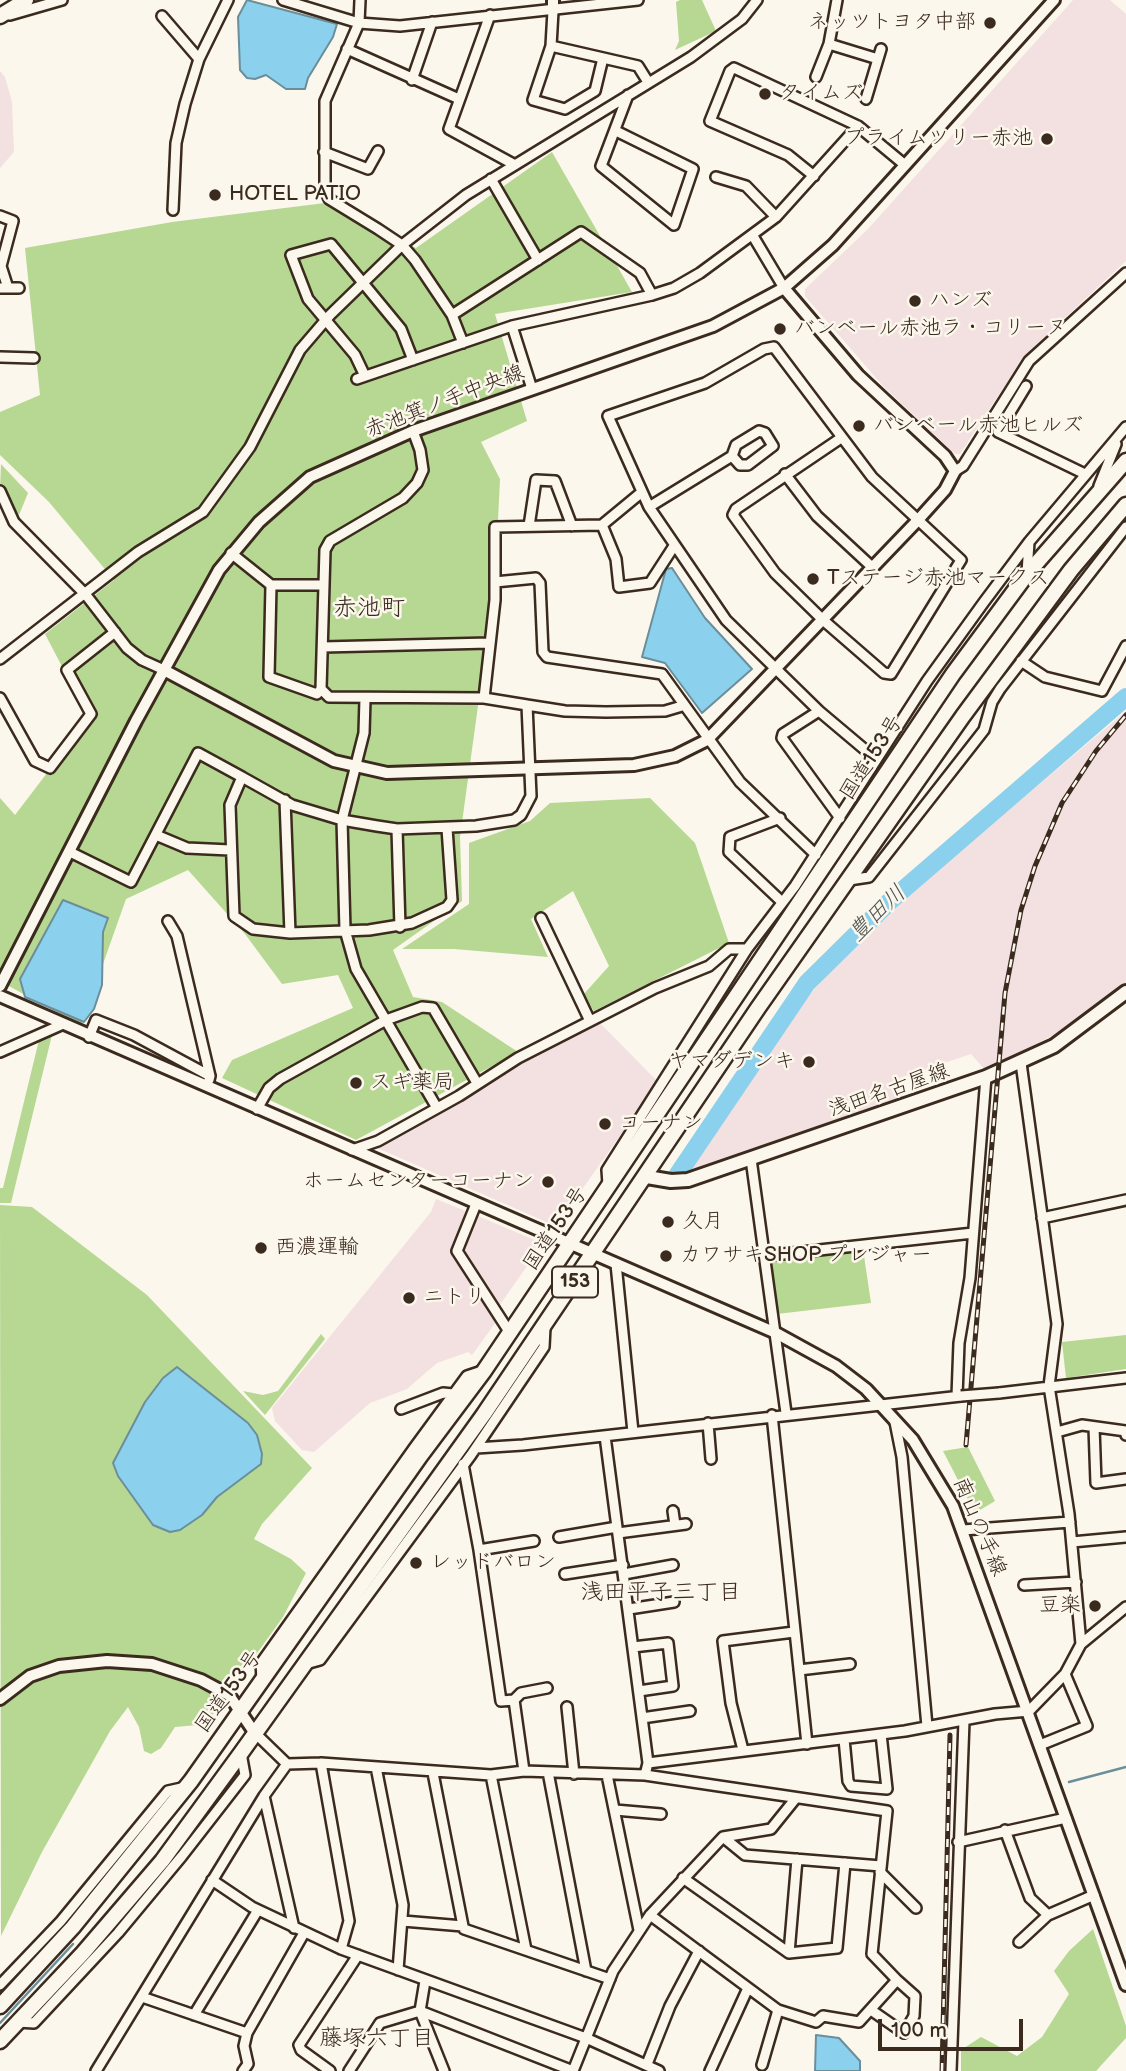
<!DOCTYPE html>
<meta charset="utf-8">
<style>
body{margin:0}
#map{position:relative;width:1126px;height:2071px;overflow:hidden;background:#fbf7ec;font-family:"Balsamiq Sans",sans-serif}
canvas{display:block}
.scale{position:absolute;left:878px;top:2019px;width:145px;height:32px;box-sizing:border-box;border:4px solid #3b2a1e;border-top:0;padding-left:9px;font-size:21px;line-height:24px;white-space:nowrap;color:#3b2a1e;-webkit-text-stroke:5px #fbf7ec;paint-order:stroke}
</style>
<div id="map">
<canvas width="1126" height="2071"></canvas>
<div class="scale">100 m</div>
</div>
<script>
const context = document.querySelector('canvas').getContext('2d');
context.lineJoin = 'round';
function fillPath(path, color) {
  context.fillStyle = color;
  context.fill(path, 'evenodd');
}
function toPath(rows) {
  const path = new Path2D();
  for (const r of rows) {
    path.moveTo(r[0], r[1]);
    for (let i = 2; i < r.length; i += 2) path.lineTo(r[i], r[i + 1]);
  }
  return path;
}
function trace(path, color, width, dash) {
  context.strokeStyle = color;
  context.lineWidth = width;
  context.lineCap = dash ? 'butt' : 'round';
  context.setLineDash(dash || []);
  context.stroke(path);
}
function drawText(font, color, halo, rows, align = 'center') {
  context.font = font + ' "Balsamiq Sans","Klee One",sans-serif';
  context.lineWidth = 5;
  context.setLineDash([]);
  context.textBaseline = 'middle';
  context.strokeStyle = halo;
  context.fillStyle = color;
  for (const [text, x, y, turn = 0] of rows) {
    context.save();
    context.translate(x, y);
    context.rotate((+turn || 0) * Math.PI / 180);
    context.textAlign = isNaN(turn) ? turn : align;
    if (halo) context.strokeText(text, 0, 0);
    context.fillText(text, 0, 0);
    context.restore();
  }
}
const built = toPath([
 [1073,0,1110,0,1126,14,1126,261,1024,356,960,454,955,454,883,386,805,296,805,289,868,229],
 [0,71,5,77,12,102,14,152,0,168],
 [1126,711,1126,982,1081,1020,986,1071,971,1054,899,1078,904,1100,684,1175,796,1012,843,954,909,894],
 [598,1021,658,1082,559,1222,551,1224,375,1147,513,1065],
 [436,1199,468,1212,451,1251,496,1322,472,1355,468,1352,437,1363,407,1389,370,1403,314,1452,302,1450,275,1421,272,1408,431,1212],
 [478,1216,537,1241,539,1249,499,1306,463,1250]
]);
const green = toPath([
 [680,0,702,0,716,31,675,50,679,41,676,2],
 [552,152,632,292,495,314,527,421,481,442,500,479,495,582,460,837,462,901,393,950,413,997,442,1002,518,1052,356,1140,222,1078,232,1060,353,1008,338,975,282,984,245,934,188,870,126,899,81,1026,0,981,0,798,15,815,89,718,45,634,114,580,49,502,0,455,0,412,40,395,25,248,172,222,325,203,416,248],
 [1,464,28,493,19,515,0,489],
 [650,798,695,843,729,943,594,1011,583,995,609,966,573,891,531,919,548,957,454,949,402,949,469,904,469,843,530,821,550,803],
 [52,1035,11,1203,0,1203,0,1188,3,1188,39,1040],
 [0,1205,32,1207,147,1295,312,1468,262,1524,254,1539,291,1559,306,1573,283,1617,204,1727,197,1725,175,1727,161,1748,151,1754,144,1751,139,1727,128,1707,110,1731,42,1852,1,1936],
 [863,1249,871,1303,777,1314,770,1263,773,1259],
 [321,1334,325,1339,265,1415,243,1391,263,1395,278,1391],
 [1126,1335,1126,1369,1066,1378,1062,1342],
 [968,1447,995,1501,975,1513,943,1451],
 [1093,1929,1126,2026,1126,2038,1096,2071,961,2071,961,2050,981,2037,1017,2056,1042,2037,1069,1994,1054,1971,1069,1951]
]);
const water = toPath([
 [247,0,337,24,333,37,308,78,305,89,286,89,266,75,255,79,247,78,240,70,238,17,247,0],
 [672,568,705,618,752,669,702,713,665,663,642,657,666,569,672,568],
 [63,900,108,918,103,932,102,985,94,1009,84,1022,25,997,20,979,63,900],
 [177,1367,248,1423,257,1435,262,1454,261,1464,217,1497,202,1515,180,1530,170,1532,153,1525,118,1476,113,1463,145,1402,163,1378,177,1367],
 [816,2035,839,2038,860,2061,860,2071,815,2071,816,2035]
]);
const stream = toPath([
 [1069,1782,1126,1767],
 [0,2023,73,1944]
]);
const river = toPath([
 [678,1174,807,983,890,901,1126,697]
]);
const minor = toPath([
 [283,0,359,23,400,26,638,0],
 [360,0,359,23,325,101,325,190,329,199,378,229,402,245,415,260,452,315,463,343],
 [553,11,551,46,533,100,565,109,595,91,603,58],
 [10,15,62,0],
 [490,15,449,129,515,165],
 [162,16,199,59],
 [829,44,878,59],
 [551,46,638,66,648,82],
 [347,49,459,99],
 [816,77,829,44,837,0],
 [412,80,432,22],
 [866,99,881,49],
 [616,131,693,169,674,225,601,166,628,95],
 [324,152,368,169,378,151],
 [814,176,788,155,710,121,730,71,734,68,858,126],
 [716,177,746,186,776,217],
 [491,179,538,260],
 [173,210,176,143,185,104,199,59,228,0],
 [0,216,13,221,1,266,8,288],
 [753,236,784,288],
 [0,288,19,288],
 [452,315,581,232,640,273,652,295],
 [0,357,34,358],
 [365,376,355,355,308,299,291,255,331,244,401,329,413,360],
 [357,379,512,326],
 [1026,386,998,432,1085,474],
 [532,389,512,326,652,295,674,288,700,273,776,217,858,126,905,165],
 [413,431,420,450,423,470,417,483,403,498,330,541,325,550,321,689,329,697,484,698,495,600,495,527,602,525,642,492],
 [841,438,736,509,733,515,775,573,823,620,884,673,891,674,961,560,872,477,774,347,764,349,705,383,608,416,649,507,726,620,819,711,876,759],
 [955,471,963,466,1029,361,1126,273],
 [785,474,817,516,872,567],
 [1099,486,1116,444],
 [0,491,14,522,86,595,127,648,142,660,164,670],
 [649,507,732,456,736,445,759,431,765,433,773,446,748,465,740,465,732,456],
 [602,525,616,559,619,587,650,583,674,546],
 [529,526,536,480,555,481,572,526],
 [231,553,271,585,324,585],
 [1027,573,1029,542],
 [495,582,536,578,540,583,543,652,547,657,662,674,740,782,816,855],
 [271,585,269,677,317,694,321,689],
 [323,647,489,643],
 [0,659,138,552,203,512,250,447,300,350,330,315,402,245,466,195,691,57,742,19,757,0],
 [1021,661,1045,677,1102,691,1126,646],
 [0,698,35,761,50,768,91,714,67,670,115,632],
 [365,699,364,733,342,820,345,930,356,969,437,1108],
 [527,705,565,711,606,712,665,711,682,706],
 [819,711,783,734,782,738,840,818],
 [285,800,290,933],
 [780,818,730,837,729,852,782,902],
 [447,828,452,900,447,907,412,923,369,930,290,933,253,929,234,916,230,805,242,777,292,805,342,820,377,826,397,829,476,826,514,820,521,815,531,796,527,705,484,698],
 [397,829,400,927],
 [156,835,187,848,230,850],
 [70,852,131,882,198,753,242,777],
 [849,880,869,877,984,730,992,702,1000,689,1126,527],
 [541,918,590,1021],
 [168,921,177,936,210,1076],
 [89,1037,96,1020,134,1035,210,1076,209,1080],
 [0,1052,61,1025],
 [1021,1063,1057,1324,1049,1386,1069,1514,1081,1644],
 [257,1109,269,1088,280,1079,386,1020,422,1007,433,1008,477,1083],
 [352,1150,378,1141,459,1096,518,1058,655,988,709,966,729,949,747,949,795,886,927,681,984,602,1029,542,1126,427],
 [751,1159,786,1413],
 [608,1184,607,1170,747,949],
 [476,1204,457,1251,510,1333],
 [1042,1218,1126,1200],
 [765,1256,973,1233],
 [616,1264,633,1432],
 [999,1393,1126,1378],
 [957,1396,959,1343,970,1278,986,1077],
 [401,1409,443,1393,453,1394],
 [772,1415,807,1744],
 [895,1422,902,1457,927,1726],
 [708,1423,711,1459],
 [1094,1427,1096,1483,1126,1479],
 [1057,1432,1082,1425,1126,1431,1126,1435],
 [476,1448,523,1445,961,1396],
 [463,1464,479,1550],
 [673,1511,675,1525],
 [963,1530,1070,1522],
 [618,1533,686,1524],
 [559,1537,617,1527],
 [1072,1542,1126,1537],
 [565,1574,623,1565],
 [624,1574,673,1565],
 [1024,1585,1076,1582],
 [629,1609,674,1602],
 [633,1647,668,1643,673,1686,639,1691],
 [302,1665,320,1660,471,1455,544,1347,545,1327],
 [799,1670,850,1664],
 [262,1679,261,1663,414,1448,467,1376,482,1371],
 [514,1700,521,1693,547,1688],
 [567,1707,574,1774],
 [642,1718,690,1711],
 [254,1732,287,1764,321,1763,491,1775,524,1771,645,1775,648,1763,605,1436],
 [844,1739,848,1781,851,1786,887,1789,881,1734],
 [1040,1745,1087,1726,1065,1674],
 [743,1750,731,1703,723,1641,794,1632],
 [321,1763,349,1921,341,1949],
 [648,1763,905,1731,995,1714,1029,1711,1065,1674,1081,1644,1126,1607],
 [376,1767,403,1905,398,1970],
 [524,1771,514,1700,501,1701,479,1550,534,1541],
 [548,1772,586,1971],
 [433,1773,463,1926],
 [491,1775,526,1950],
 [607,1775,639,1930],
 [645,1775,887,1811,872,1954,897,1980,859,2022,823,2016,816,2022,778,2010,650,1915],
 [264,1796,294,1928],
 [615,1810,661,1814],
 [1005,1830,1030,1898,1048,1915,1094,1895],
 [723,1837,745,1855,881,1866],
 [958,1842,1066,1818],
 [797,1859,789,1953,837,1948,845,1863],
 [880,1872,916,1908],
 [683,1878,789,1953],
 [212,1880,252,1907,341,1949,586,2038,659,2071],
 [403,1921,463,1926,464,1929,610,1979],
 [1019,1942,1048,1915],
 [425,1981,420,2011,444,2071],
 [0,1985,61,1921,168,1791,186,1787],
 [142,1997,247,2033,304,1933],
 [871,2010,904,2033,914,2016,915,1996,897,1980],
 [194,2015,258,1910],
 [18,2022,34,2023,118,1933,182,1856,245,1775,241,1753],
 [647,2064,670,2006,699,1951],
 [762,2065,778,2010],
 [96,2071,264,1796,287,1764],
 [243,2071,248,2064,244,2046,247,2033],
 [330,2071,301,2050,299,2045,358,1955],
 [349,2071,380,2023,420,2011,573,2071,613,1971,650,1915,723,1837,771,1829,796,1798],
 [710,2071,748,1988],
 [951,2071,964,1721]
]);
const tertiary = toPath([
 [553,11,553,0],
 [164,670,334,761,387,773,634,765,675,756,707,740,918,520,945,490,955,471,945,456,858,375,784,288],
 [0,986,136,721,219,570,259,522,310,477,413,431,713,326,784,288,833,245,1054,0],
 [0,996,776,1333,836,1366,866,1389,913,1440,953,1506,1126,1985],
 [0,1699,30,1676,59,1666,107,1661,152,1664,201,1680,229,1695,254,1732]
]);
const secondary = toPath([
 [647,1177,671,1181,688,1180,986,1077,1054,1046,1126,992]
]);
const primary = toPath([
 [0,16,26,0]
]);
const trunk = toPath([
 [0,2006,73,1927,191,1781,421,1455,484,1371,953,674,1027,574,1126,461],
 [0,2041,83,1953,162,1861,241,1753,484,1414,758,1008,963,716,1071,570,1126,505]
]);
const rail = toPath([
 [966,1445,1005,993,1021,910,1035,866,1062,803,1096,751,1126,715],
 [942,2071,950,1735]
]);
const minorBridge = toPath([
 [961,1396,999,1393]
]);
const markers = [
 [990,23,7,"#3b2a1e"],
 [765,94,7,"#3b2a1e"],
 [1047,139,7,"#3b2a1e"],
 [215,195,7,"#3b2a1e"],
 [915,301,7,"#3b2a1e"],
 [780,329,7,"#3b2a1e"],
 [859,426,7,"#3b2a1e"],
 [813,579,7,"#3b2a1e"],
 [809,1062,7,"#3b2a1e"],
 [356,1083,7,"#3b2a1e"],
 [605,1124,7,"#3b2a1e"],
 [548,1182,7,"#3b2a1e"],
 [668,1222,7,"#3b2a1e"],
 [261,1248,7,"#3b2a1e"],
 [666,1256,7,"#3b2a1e"],
 [409,1298,7,"#3b2a1e"],
 [416,1563,7,"#3b2a1e"],
 [1095,1606,7,"#3b2a1e"]
];
const shields = [
 [575,1282,46]
];
const shieldNames = [
 ["153",575,1282]
];
const poiNames = [
 ["ネッツトヨタ中部",976,23,"right"],
 ["タイムズ",779,94],
 ["プライムツリー赤池",1033,139,"right"],
 ["HOTEL PATIO",229,195],
 ["ハンズ",929,301],
 ["バンベール赤池ラ・コリーヌ",794,329],
 ["バンベール赤池ヒルズ",873,426],
 ["Tステージ赤池マークス",827,579],
 ["ヤマダデンキ",795,1062,"right"],
 ["スギ薬局",370,1083],
 ["コーナン",619,1124],
 ["ホームセンターコーナン",534,1182,"right"],
 ["久月",682,1222],
 ["西濃運輸",275,1248],
 ["カワサキSHOP プレジャー",680,1256],
 ["ニトリ",423,1298],
 ["レッドバロン",430,1563],
 ["豆楽",1081,1606,"right"]
];
const streetNames = [
 ["赤池箕ノ手中央線",445,402,-21],
 ["国道153号",872,758,-57],
 ["浅田名古屋線",889,1091,-19],
 ["国道153号",556,1229,-56],
 ["南山の手線",979,1527,67],
 ["国道153号",229,1692,-54]
];
const waterNames = [
 ["豊田川",878,914,-44]
];
const neighbourhoodNames = [
 ["浅田平子三丁目",661,1593],
 ["藤塚六丁目",377,2039]
];
const quarterNames = [
 ["赤池町",369,609]
];
fillPath(built, '#f3e0e0');
fillPath(green, '#b6d892');
fillPath(water, '#8bd0ec');
trace(water, '#6b8e9a', 2);
trace(stream, '#6b8e9a', 2.5);
trace(river, '#8bd0ec', 18);
trace(minor, '#3b2a1e', 14);
trace(tertiary, '#3b2a1e', 16);
trace(secondary, '#3b2a1e', 18);
trace(primary, '#3b2a1e', 19);
trace(trunk, '#3b2a1e', 19);
trace(minor, '#fbf7ec', 9);
trace(tertiary, '#fbf7ec', 10);
trace(secondary, '#fbf7ec', 12);
trace(primary, '#fbf7ec', 14);
trace(trunk, '#fbf7ec', 14);
trace(rail, '#3b2a1e', 5);
trace(rail, '#fbf7ec', 2.5, [8]);
trace(minorBridge, '#3b2a1e', 14, []);
trace(minorBridge, '#fbf7ec', 9);
for (const [x, y, r, color] of markers) {
  const dot = new Path2D();
  dot.arc(x, y, r, 0, 2 * Math.PI);
  context.fillStyle = color;
  context.fill(dot);
  trace(dot, '#fbf7ec', 2.5);
}
for (const [x, y, w] of shields) {
  const box = new Path2D();
  box.roundRect(x - w / 2, y - 15.5, w, 31, 5);
  context.fillStyle = '#fbf7ec';
  context.fill(box);
  trace(box, '#3b2a1e', 2);
}
drawText('bold 19px', '#3b2a1e', null, shieldNames);
drawText('21px', '#3b2a1e', '#fbf7ec', poiNames, 'left');
drawText('21px', '#3b2a1e', '#fbf7ec', streetNames);
drawText('italic 23px', '#4f5452', '#fbf7ec', waterNames);
drawText('23px', '#3b2a1e', '#fbf7ec', neighbourhoodNames);
drawText('24px', '#3b2a1e', '#fbf7ec', quarterNames);
</script>
